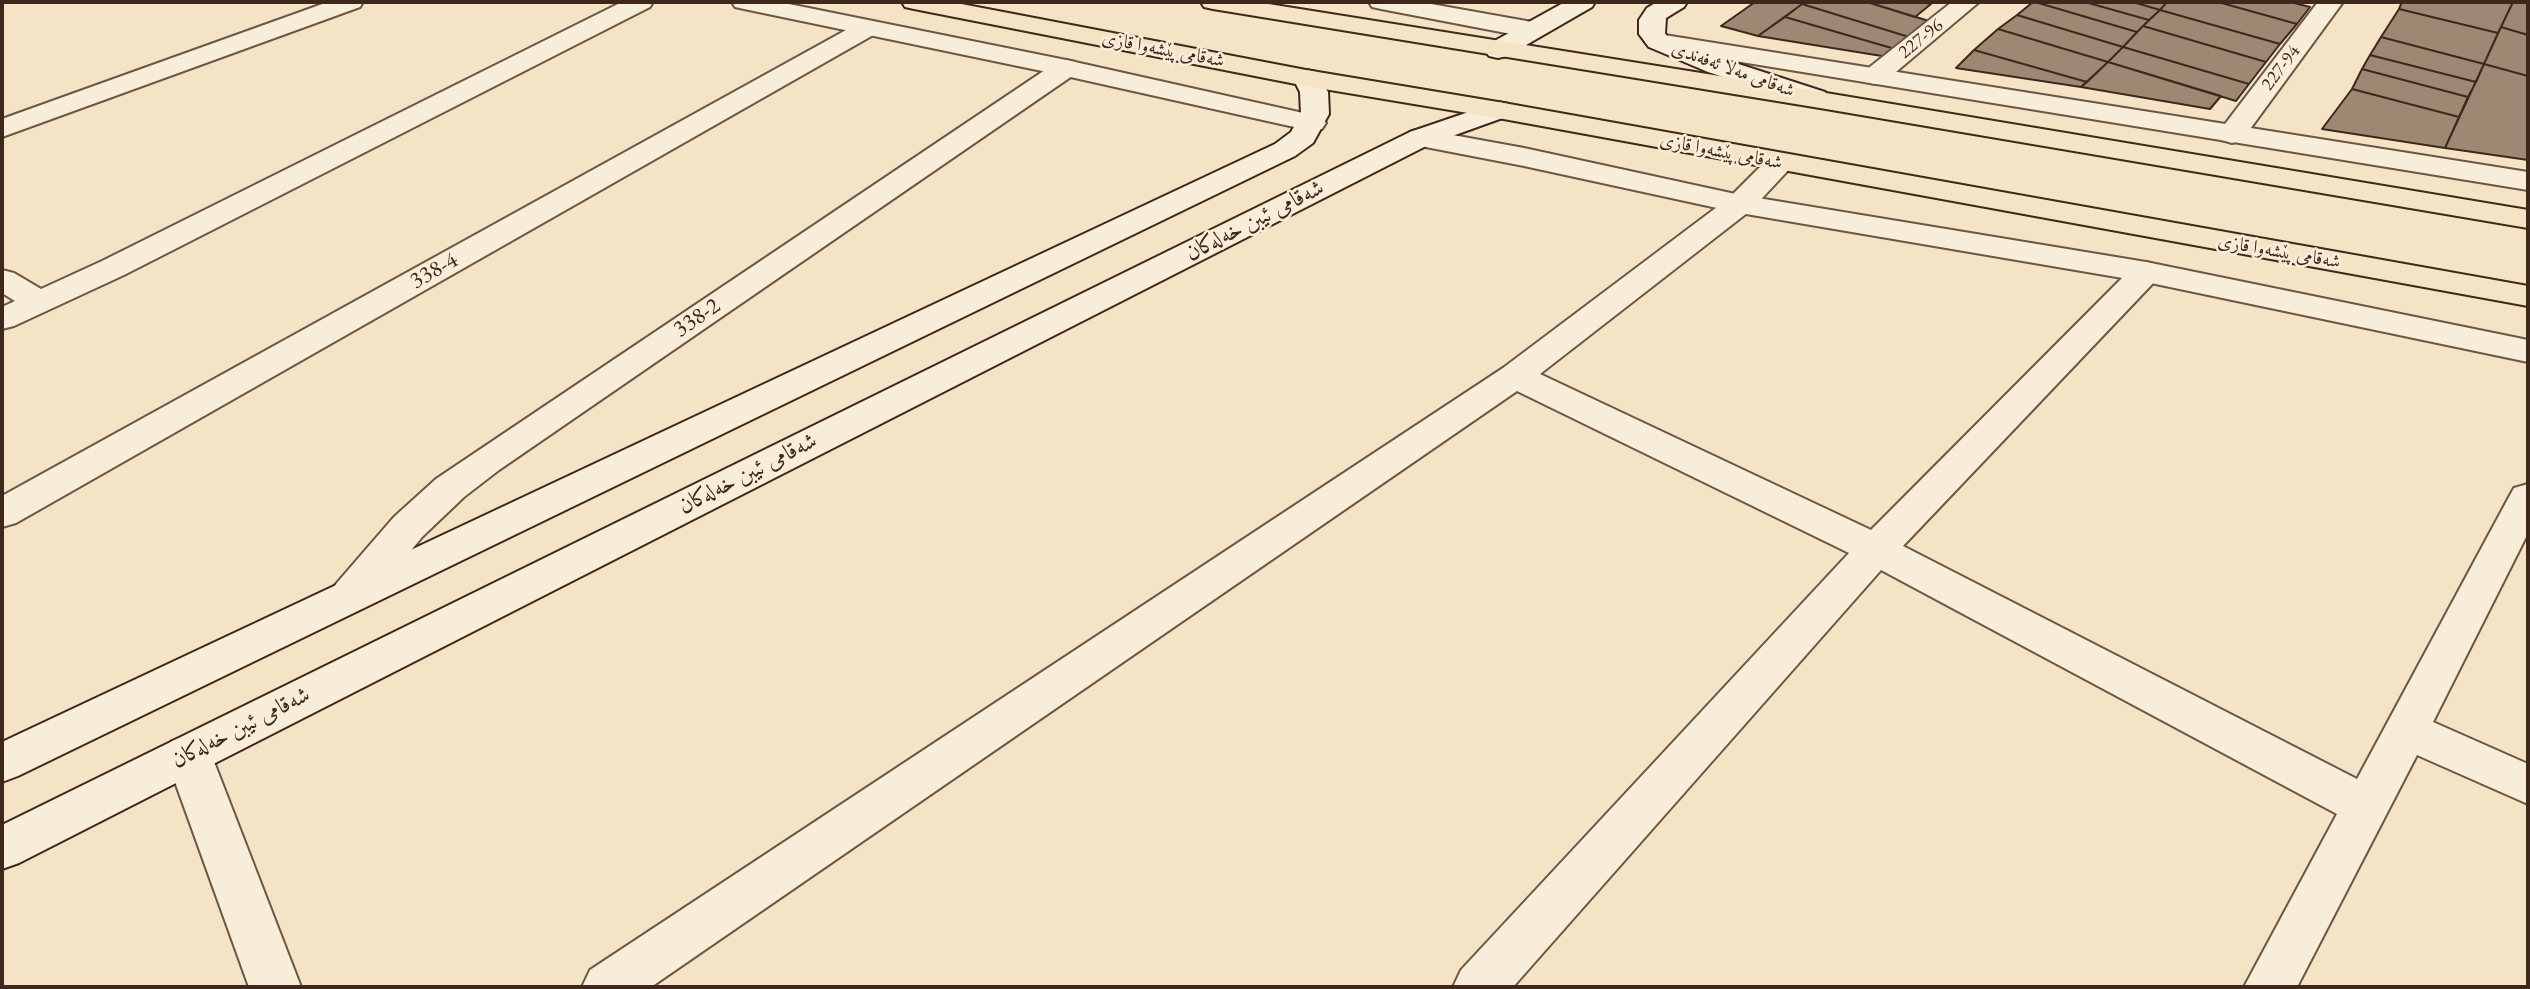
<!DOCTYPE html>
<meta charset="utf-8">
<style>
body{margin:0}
#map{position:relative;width:2530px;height:989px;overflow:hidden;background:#f4e3c4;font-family:"EB Garamond",serif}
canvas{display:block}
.frame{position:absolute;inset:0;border:4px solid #3f281b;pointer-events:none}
</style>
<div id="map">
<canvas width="2530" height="989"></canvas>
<div class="frame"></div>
</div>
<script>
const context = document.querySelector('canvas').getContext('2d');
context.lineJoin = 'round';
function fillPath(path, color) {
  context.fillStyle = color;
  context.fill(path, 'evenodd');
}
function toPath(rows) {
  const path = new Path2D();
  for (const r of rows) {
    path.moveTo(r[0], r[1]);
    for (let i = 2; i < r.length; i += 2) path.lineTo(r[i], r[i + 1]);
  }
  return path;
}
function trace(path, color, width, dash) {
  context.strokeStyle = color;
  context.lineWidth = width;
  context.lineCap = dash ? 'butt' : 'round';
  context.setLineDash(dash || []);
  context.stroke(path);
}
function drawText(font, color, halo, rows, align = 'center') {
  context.font = font + ' "EB Garamond",Amiri,serif';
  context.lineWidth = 5;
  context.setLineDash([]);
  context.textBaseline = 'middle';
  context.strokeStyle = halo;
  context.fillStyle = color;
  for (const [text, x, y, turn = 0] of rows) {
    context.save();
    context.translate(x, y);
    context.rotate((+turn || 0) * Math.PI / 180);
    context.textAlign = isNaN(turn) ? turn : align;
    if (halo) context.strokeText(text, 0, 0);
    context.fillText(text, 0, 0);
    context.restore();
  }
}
const building = toPath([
 [1755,2,1805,2,1758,36,1721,26,1755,2],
 [1805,2,1867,2,1929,21,1909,37,1802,4,1805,2],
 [1867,2,1923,2,1931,4,1915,17,1867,2],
 [2033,2,2035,2,2137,32,2123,47,2017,15,2033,2],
 [2035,2,2085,2,2149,20,2137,32,2035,2],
 [2085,2,2133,2,2160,10,2149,20,2085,2],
 [2133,2,2167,2,2160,10,2133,2],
 [2167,2,2218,2,2297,24,2280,44,2160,10,2167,2],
 [2218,2,2290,2,2310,7,2297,24,2218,2],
 [2402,2,2513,2,2498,33,2399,9,2402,2],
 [2513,2,2528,2,2528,35,2501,27,2513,2],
 [1802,4,1909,37,1895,49,1785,17,1802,4],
 [2399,9,2498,33,2484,64,2381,37,2399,9],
 [2160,10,2280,44,2266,62,2143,26,2160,10],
 [2017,15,2123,47,2108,62,1998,29,2017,15],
 [1785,17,1895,49,1888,57,1758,36,1785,17],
 [2143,26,2266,62,2249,84,2123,47,2143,26],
 [2501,27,2528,35,2528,76,2484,64,2501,27],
 [1998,29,2108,62,2087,82,1974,50,1998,29],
 [2381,37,2484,64,2476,82,2370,55,2381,37],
 [2123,47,2249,84,2236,101,2108,62,2123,47],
 [1974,50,2087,82,2081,87,1956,68,1974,50],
 [2370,55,2476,82,2468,97,2362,69,2370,55],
 [2108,62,2221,96,2210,109,2081,87,2108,62],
 [2484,64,2528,76,2528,160,2445,148,2484,64],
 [2362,69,2468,97,2459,117,2352,89,2362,69],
 [2352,89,2459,117,2445,148,2322,129,2352,89]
]);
const minor = toPath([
 [328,2,363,2,360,7,2,137,2,119,328,2],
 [622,2,653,2,650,7,124,275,14,326,2,329,2,307,15,301,2,293,2,270,14,273,41,289,102,261,622,2],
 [1952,2,1979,2,1884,82,1875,84,1866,82,1862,76,1866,70,1952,2],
 [2318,2,2343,2,2242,140,2232,143,2222,140,2218,134,2222,128,2318,2],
 [866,21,875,24,879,29,875,34,16,523,2,527,2,496,857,24,866,21],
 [1066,60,1075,62,1079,68,1075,74,499,470,464,497,422,537,366,606,351,610,336,606,330,595,336,584,394,517,436,479,1057,62,1066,60],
 [1780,154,1790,157,1795,163,1751,210,1540,374,1871,530,2135,265,2146,262,2157,265,2162,272,2157,279,1903,546,2357,779,2509,497,2514,488,2528,484,2528,533,2433,722,2528,764,2528,804,2417,755,2297,987,2244,987,2337,814,1881,570,1513,987,1453,987,1461,970,1849,553,1517,391,651,987,582,987,590,970,1503,368,1729,198,1770,157,1780,154],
 [188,735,204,741,211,754,301,987,249,987,165,754,172,741,188,735]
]);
const tertiary = toPath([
 [732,2,779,2,1066,60,1312,115,1322,117,1326,123,1322,129,1312,131,1066,76,744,9,735,7,732,2],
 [1369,2,1420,2,1532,22,1541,25,1545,30,1541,35,1532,38,1381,9,1372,7,1369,2],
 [1658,34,2528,172,2528,190,1649,47,1645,42,1649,37,1658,34],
 [1420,129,1524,148,1740,195,2146,262,2528,340,2528,362,2146,282,1740,213,1524,166,1410,144,1406,138,1410,132,1420,129]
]);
const secondary = toPath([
 [1565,2,1595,2,1592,7,1507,56,1498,58,1489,56,1485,50,1489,44,1565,2],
 [1657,2,1687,2,1684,7,1666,18,1665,33,1667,37,1726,60,1825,92,1829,98,1825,104,1815,106,1805,104,1708,72,1649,47,1639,34,1639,20,1647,8,1657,2],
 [1306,70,1316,72,1328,92,1329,114,1313,143,1295,156,18,776,2,782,2,742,1275,144,1291,132,1301,114,1300,92,1293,78,1296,72,1306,70],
 [1498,102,1508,104,1512,110,1508,116,1430,144,19,863,2,869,2,825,1410,132,1498,102]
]);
const trunk = toPath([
 [902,2,951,2,1306,70,1498,102,2528,286,2528,306,1498,118,1306,86,914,9,905,7,902,2],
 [1201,2,1256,2,1820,92,2528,210,2528,228,1820,108,1213,9,1204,7,1201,2]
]);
const farStreetnames = [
 ["227-96",1921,39,-39],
 ["شەقامی پێشەوا قازی",1163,50,11],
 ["227-94",2281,68,-53],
 ["شەقامی مەلا ئەفەندی",1733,70,20],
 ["شەقامی پێشەوا قازی",1721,152,11],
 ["شەقامی پێشەوا قازی",2279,252,10]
];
const streetNames = [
 ["شەقامی ئیبن خەلەکان",1255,221,-27],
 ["338-4",434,271,-29],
 ["338-2",697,318,-34],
 ["شەقامی ئیبن خەلەکان",748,474,-27],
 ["شەقامی ئیبن خەلەکان",241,728,-27]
];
fillPath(building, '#9d8973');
trace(building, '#3f281b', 2);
trace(minor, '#6c5745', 4);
trace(tertiary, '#6c5745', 4);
trace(secondary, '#3f281b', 4);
trace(trunk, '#3f281b', 4);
fillPath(minor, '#f8edd9');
fillPath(tertiary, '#f8edd9');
fillPath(secondary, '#f8edd9');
fillPath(trunk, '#f4e3c4');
drawText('19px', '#3f281b', '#f8edd9', farStreetnames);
drawText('23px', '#3f281b', '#f8edd9', streetNames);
</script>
